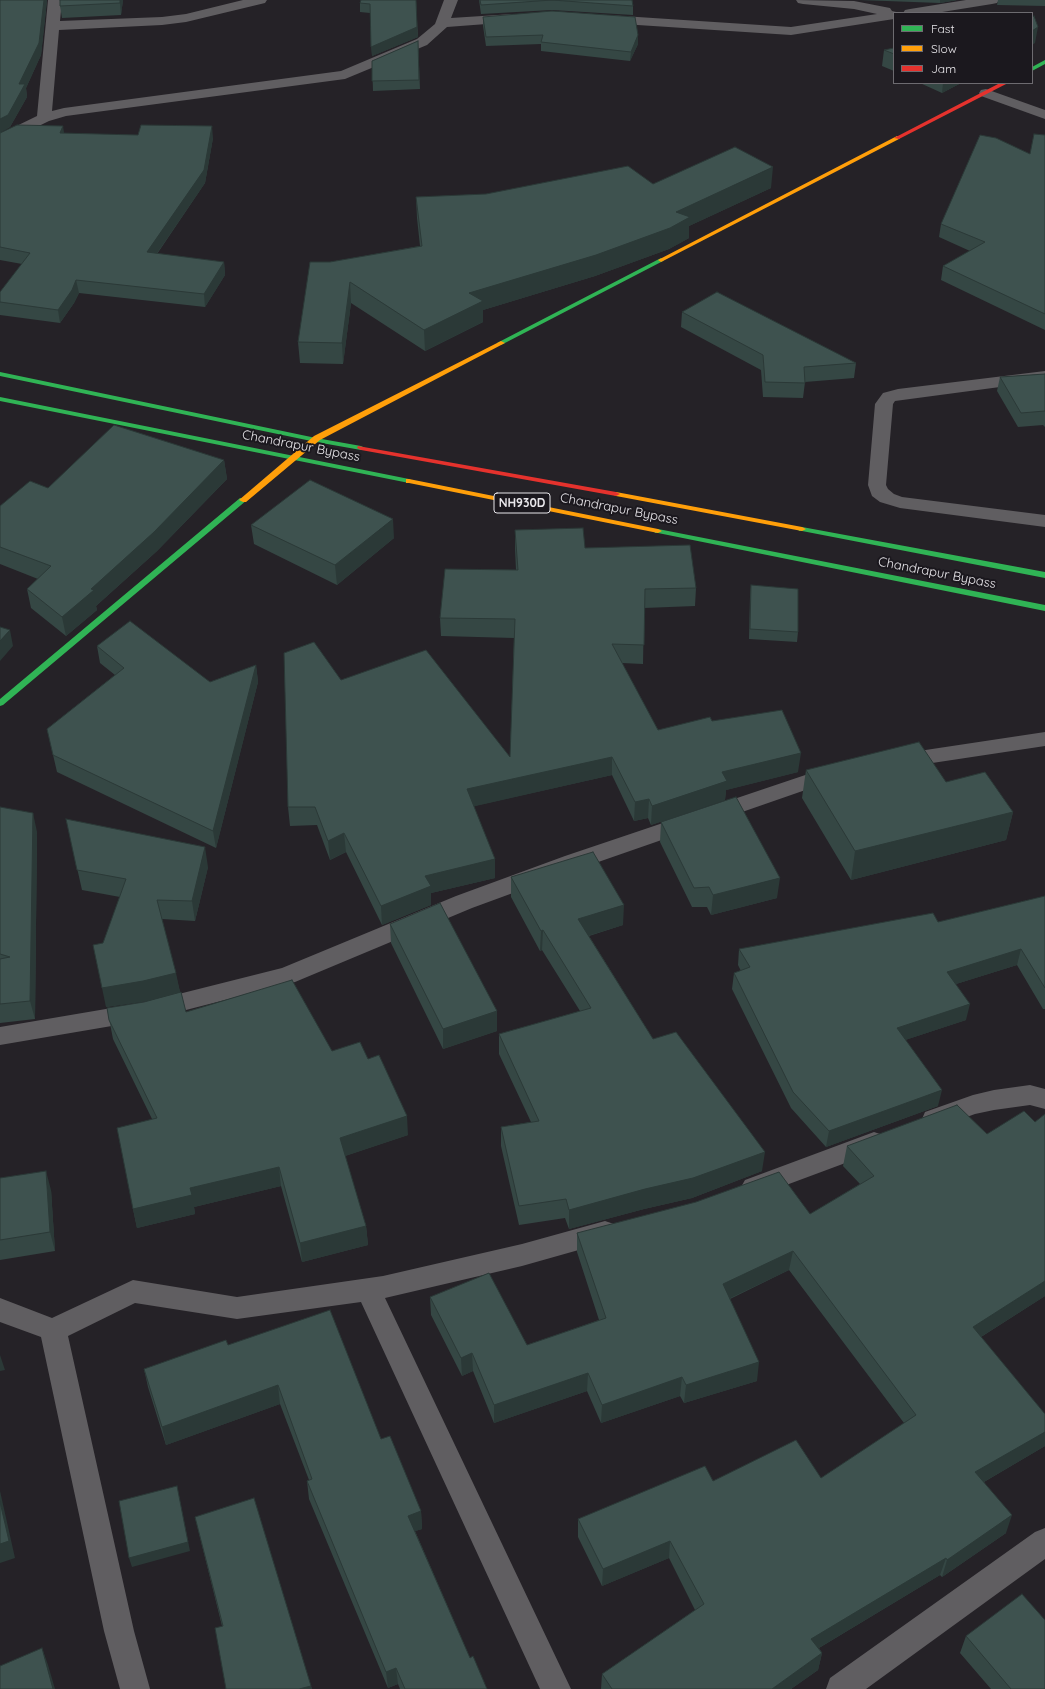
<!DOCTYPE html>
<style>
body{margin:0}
#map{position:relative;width:1045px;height:1689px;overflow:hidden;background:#252227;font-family:Quicksand,sans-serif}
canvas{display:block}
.legend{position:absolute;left:893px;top:12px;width:140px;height:72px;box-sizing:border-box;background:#1b181e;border:1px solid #6d6b70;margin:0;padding:5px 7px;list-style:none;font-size:12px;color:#e9e7eb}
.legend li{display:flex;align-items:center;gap:8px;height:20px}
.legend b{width:20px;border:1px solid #6d6b70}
</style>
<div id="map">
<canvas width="1045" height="1689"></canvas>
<ul class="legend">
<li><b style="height:5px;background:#30b455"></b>Fast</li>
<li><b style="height:5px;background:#ff9f0a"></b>Slow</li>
<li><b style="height:5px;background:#e5322d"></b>Jam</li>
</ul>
</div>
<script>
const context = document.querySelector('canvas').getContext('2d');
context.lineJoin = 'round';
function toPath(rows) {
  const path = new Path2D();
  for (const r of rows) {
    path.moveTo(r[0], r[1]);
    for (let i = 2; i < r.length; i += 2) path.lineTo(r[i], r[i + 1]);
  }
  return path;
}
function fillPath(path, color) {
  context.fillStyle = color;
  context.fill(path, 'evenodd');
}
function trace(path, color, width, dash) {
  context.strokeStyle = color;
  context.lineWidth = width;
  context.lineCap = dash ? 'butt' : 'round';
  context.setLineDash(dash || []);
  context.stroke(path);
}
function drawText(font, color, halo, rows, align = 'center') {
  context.font = font + ' Quicksand,sans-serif';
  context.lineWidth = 4;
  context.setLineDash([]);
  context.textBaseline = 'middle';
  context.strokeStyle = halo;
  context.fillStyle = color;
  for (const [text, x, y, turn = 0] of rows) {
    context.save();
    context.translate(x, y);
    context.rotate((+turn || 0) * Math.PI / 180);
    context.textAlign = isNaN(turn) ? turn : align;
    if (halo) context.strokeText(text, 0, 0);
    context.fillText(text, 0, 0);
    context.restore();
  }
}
const street = toPath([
 [48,0,62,0,60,21,162,17,186,14,243,0,267,0,265,3,186,22,162,25,59,30,52,111,64,108,341,71,417,39,435,24,444,0,458,0,451,18,513,14,518,15,520,18,518,21,513,22,447,27,427,45,345,79,66,116,49,121,0,145,0,134,37,116,48,0],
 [796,0,854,1,890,8,892,11,900,13,894,13,894,19,791,35,607,23,602,22,600,19,602,16,607,15,791,27,877,14,854,9,803,4,798,3,796,0],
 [966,0,999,0,997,3,992,4,936,13,903,13,905,10,910,9,966,0],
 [986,89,1045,110,1045,119,981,96,979,93,981,90,986,89],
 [1045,371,1045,381,895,401,893,404,886,485,888,489,894,494,902,497,1045,515,1045,527,900,508,880,502,872,496,868,485,875,404,883,393,898,389,1045,371],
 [1045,732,1045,746,899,768,892,766,888,761,892,756,899,754,1045,732],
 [832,766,840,768,843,773,840,778,581,868,472,908,295,982,147,1020,0,1045,0,1027,147,1002,282,968,456,896,565,856,832,766],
 [1030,1085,1045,1089,1045,1109,1030,1105,994,1110,975,1114,934,1129,925,1126,922,1119,925,1112,973,1095,994,1090,1030,1085],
 [874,1132,883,1135,886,1142,883,1149,754,1197,745,1194,741,1187,745,1180,874,1132],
 [605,1221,614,1224,618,1232,614,1240,522,1266,385,1298,571,1689,540,1689,361,1302,237,1319,135,1303,68,1336,134,1631,150,1689,120,1689,104,1631,41,1337,0,1322,0,1298,52,1318,133,1280,237,1297,383,1276,522,1244,605,1221],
 [1045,1528,1045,1559,866,1689,826,1689,830,1678,1035,1532,1045,1528]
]);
const fast = toPath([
 [1045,60,1045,64,1032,71,1032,67,1045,60],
 [661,258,664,260,663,261,503,344,501,345,497,343,661,258],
 [0,372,316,438,361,446,365,448,361,450,316,442,0,376,0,372],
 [0,397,409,479,413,481,409,483,0,401,0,397],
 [240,498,243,498,247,500,3,705,0,706,0,699,240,498],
 [799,527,802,527,1045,572,1045,578,802,531,799,531,798,529,799,527],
 [655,529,658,529,1045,605,1045,611,658,533,655,533,654,531,655,529]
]);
const slow = toPath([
 [897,136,900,138,899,139,663,261,661,262,658,260,897,136],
 [501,341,505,343,503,344,320,440,246,502,243,502,239,500,314,436,501,341],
 [406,479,409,479,658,529,662,531,658,533,409,483,406,483,406,479],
 [613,492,616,492,802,527,806,529,802,531,616,496,612,494,613,492]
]);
const jam = toPath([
 [1000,83,1008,83,899,139,894,138,1000,83],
 [358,446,616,492,620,494,616,496,361,450,357,448,358,446]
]);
const wall = toPath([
 [0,0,47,0,41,55,26,88,27,97,10,127,1,132,64,133,213,138,205,183,157,254,224,262,225,275,205,307,79,293,74,303,60,323,0,315,0,292,22,264,0,260],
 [60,0,123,0,121,15,62,18,60,6],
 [416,0,418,37,372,56,370,13,360,12,360,3],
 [479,0,632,0,633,6,633,15,552,10,481,14],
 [859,0,957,0,940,3],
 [998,0,1045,0,1045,6,997,5],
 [483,17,638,44,630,61,541,51,541,44,486,46,483,26],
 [418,41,420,89,373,91,372,61],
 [894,48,894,71,882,66,884,50],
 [920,83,961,83,942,93],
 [1045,135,1045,330,941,280,943,266,970,251,939,237,941,224,1030,154],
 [653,184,771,188,689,226,689,238,669,249,595,276,483,310,483,322,425,351,351,303,343,364,300,363,298,342,330,262,420,246,417,218,416,197,486,194],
 [682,312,856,363,854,378,805,382,803,398,763,397,761,370,681,327],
 [1045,374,1045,427,1043,425,1018,427,997,391,1000,377],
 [224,460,227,479,157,551,96,606,97,610,66,636,31,608,27,589,38,579,0,564,0,506,48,488],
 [251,525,394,538,337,585,254,544],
 [515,530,585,548,696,588,695,606,644,608,643,664,622,663,658,730,712,721,798,772,726,790,725,800,651,825,648,818,634,821,612,775,474,806,495,878,431,893,431,905,382,925,346,852,330,860,317,825,290,826,288,807,341,680,510,757,514,638,441,636,440,618,516,570,515,549],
 [751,585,798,632,797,642,749,639,750,596],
 [97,646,210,682,256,665,258,682,216,848,57,772,47,729,115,675,100,663],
 [806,770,946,782,1013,812,1006,840,851,880,802,798],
 [0,807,37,832,35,1019,0,1023],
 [66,819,208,867,195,921,162,919,180,992,147,1001,106,1007,103,943,120,897,82,890],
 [661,822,777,898,711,915,707,907,692,907,660,842],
 [511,877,623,925,589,936,653,1039,762,1171,692,1198,644,1209,569,1229,565,1218,519,1225,501,1146,501,1127,531,1122,499,1054,499,1034,580,1011,542,950,540,951,511,897],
 [1045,896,1045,1009,1043,1009,1017,965,956,984,966,1020,905,1040,938,1106,826,1147,791,1108,732,989,734,973,741,971,738,965,739,949,938,922],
 [390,924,497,1011,497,1031,443,1049,391,943],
 [107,1008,186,1012,332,1051,368,1059,408,1135,345,1156,366,1226,368,1245,302,1262,281,1186,194,1207,195,1214,137,1228,133,1209,152,1119,113,1039],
 [1045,1114,1045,1296,981,1337,1045,1446,984,1482,1006,1533,942,1577,940,1575,819,1648,822,1653,818,1670,791,1689,601,1689,602,1674,695,1610,669,1558,602,1586,578,1537,578,1519,713,1481,821,1478,904,1423,789,1270,730,1299,757,1381,684,1403,680,1396,601,1423,587,1391,494,1423,473,1371,462,1376,431,1315,430,1297,527,1345,599,1320,577,1252,577,1233,810,1214,860,1184,843,1166,847,1146,987,1134,1035,1122],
 [0,1178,51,1190,55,1251,0,1260],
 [228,1345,381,1439,421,1511,422,1529,415,1531,470,1658,487,1689,400,1689,398,1684,388,1688,309,1499,307,1481,309,1480,280,1404,166,1445,148,1387,144,1369],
 [195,1517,311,1686,312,1689,226,1689,222,1626],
 [966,1636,1045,1689,991,1689,960,1653]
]);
const shadedWall = toPath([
 [44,0,47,0,41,55,26,88,27,97,10,127,0,133,0,119,19,84],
 [120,0,123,0,121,15,120,3],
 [940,0,957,0,940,3],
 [417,27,418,37,372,56,371,47],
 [1038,27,1035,43,1032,45,1032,31],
 [638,35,638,44,630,61,631,52],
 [943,83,961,83,942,93],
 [63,126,65,139,60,133],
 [212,126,213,138,205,183,149,265,147,252],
 [773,167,771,188,689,226,689,238,669,249,595,276,483,310,483,322,425,351,424,330,469,293,676,212],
 [224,262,225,275,205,307,204,294],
 [76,280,79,293,74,303,60,323,58,310],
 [350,282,351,303,343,364,342,343],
 [224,460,227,479,157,551,96,606,97,610,66,636,62,617],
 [393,519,394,538,337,585,335,565],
 [10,630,13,646,0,661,0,641],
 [256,665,258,682,216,848,213,831],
 [801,753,798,772,726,790,725,800,651,825,652,806,722,772],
 [612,757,612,775,467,808,467,789],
 [649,799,648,818,634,821,635,802],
 [1013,812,1006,840,851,880,855,851],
 [33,813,37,832,35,1019,30,1001],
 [344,833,346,852,330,860,328,841],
 [205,847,208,867,195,921,192,901],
 [495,859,495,878,431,893,431,905,382,925,381,906,425,876],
 [780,878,777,898,711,915,713,895],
 [624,905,623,925,578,939,578,919],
 [543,930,542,950,540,951,541,931],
 [1021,949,1017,965,943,988,947,972],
 [176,973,180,992,147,1001,106,1007,102,988],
 [970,1004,966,1020,893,1044,897,1028],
 [497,1011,497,1031,443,1049,443,1029],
 [942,1090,938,1106,826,1147,829,1131],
 [407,1116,408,1135,342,1157,340,1138],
 [765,1152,762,1171,692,1198,644,1209,569,1229,569,1210],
 [279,1167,281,1186,194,1207,195,1214,137,1228,133,1209,190,1188],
 [46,1171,51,1190,55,1251,50,1232],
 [366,1226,368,1245,302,1262,300,1243],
 [793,1251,789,1270,720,1303,723,1284],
 [1045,1281,1045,1296,968,1345,973,1327],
 [472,1353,473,1371,462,1376,461,1358],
 [0,1355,5,1370,0,1371],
 [759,1362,757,1381,684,1403,686,1385],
 [588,1373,587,1391,494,1423,494,1405],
 [682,1377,680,1396,601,1423,602,1405],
 [278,1385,280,1404,166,1445,162,1427],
 [1045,1432,1045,1446,970,1490,975,1472],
 [177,1486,190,1551,132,1567,129,1558],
 [0,1491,15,1558,0,1563],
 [421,1511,422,1529,409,1533,408,1516],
 [1012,1515,1006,1533,942,1577,947,1560],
 [670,1541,669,1558,602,1586,603,1569],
 [946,1558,940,1575,807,1655,811,1639],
 [42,1648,48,1665,55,1689,53,1689],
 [822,1653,818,1670,791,1689,772,1689],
 [396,1668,398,1684,388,1688,386,1672],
 [311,1686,312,1689,299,1689]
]);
const building = toPath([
 [0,0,44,0,39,43,19,84,25,84,8,115,0,119,0,0],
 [60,0,120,0,120,3,60,6,60,0],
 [361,0,416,0,417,27,371,47,370,4,360,3,361,0],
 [480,0,632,0,633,6,552,0,481,5,480,0],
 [552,11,635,17,638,35,631,52,541,42,543,35,486,37,483,17,552,11],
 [1034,16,1038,27,1032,31,1032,17,1034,16],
 [418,41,419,80,372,81,372,61,418,41],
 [894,48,894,54,884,50,894,48],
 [17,125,63,126,60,133,138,135,141,125,212,126,204,170,147,252,224,262,204,294,76,280,72,290,58,310,0,302,0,292,30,253,0,247,0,133,17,125],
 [1034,134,1045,135,1045,314,943,266,985,242,941,224,980,135,996,138,1030,154,1034,134],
 [735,147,773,167,676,212,690,217,670,228,596,255,469,293,483,301,424,330,350,282,342,343,298,342,310,262,330,262,422,246,416,197,486,194,628,166,653,184,735,147],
 [717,292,856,363,804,367,805,383,765,382,763,355,682,312,717,292],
 [1045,374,1045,411,1021,413,1000,377,1045,374],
 [114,425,224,460,154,532,91,589,94,590,62,617,27,589,51,566,0,547,0,506,30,481,48,488,114,425],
 [310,480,393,519,335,565,251,525,310,480],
 [583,528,585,548,690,545,696,588,645,589,644,645,612,644,658,730,710,717,712,721,782,710,801,753,722,772,727,781,652,806,649,799,635,802,612,757,467,789,495,859,425,876,431,886,381,906,344,833,328,841,315,807,288,807,284,653,314,642,341,680,426,650,510,757,515,619,440,618,445,569,518,570,515,530,583,528],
 [751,585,798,589,798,632,750,629,751,585],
 [130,621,210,682,256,665,213,831,53,755,47,729,124,668,97,646,130,621],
 [0,627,10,630,0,641,0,627],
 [919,742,946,782,985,772,1013,812,855,851,806,770,919,742],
 [736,797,780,878,713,895,709,887,694,888,661,822,736,797],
 [0,807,33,813,30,1001,0,1004,0,959,10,957,0,954,0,807],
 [66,819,205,847,192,901,157,900,176,973,143,981,102,988,93,945,103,943,126,879,77,870,66,819],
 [593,852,624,905,578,919,653,1039,676,1032,765,1152,693,1178,645,1189,569,1210,566,1199,519,1206,501,1127,539,1121,499,1034,591,1008,543,930,541,931,511,877,593,852],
 [1045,896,1045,988,1021,949,947,972,970,1004,897,1028,942,1090,829,1131,793,1092,734,973,750,967,739,949,933,913,938,922,1045,896],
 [440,903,497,1011,443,1029,390,924,440,903],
 [292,980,332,1051,360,1042,368,1059,379,1055,407,1116,340,1138,366,1226,300,1243,279,1167,190,1188,192,1195,133,1209,117,1128,157,1118,109,1020,107,1008,144,1002,181,992,186,1012,292,980],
 [957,1105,987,1134,1024,1111,1035,1122,1045,1114,1045,1281,973,1327,1045,1414,1045,1432,975,1472,1012,1515,947,1560,946,1558,811,1639,822,1653,772,1689,612,1689,602,1674,704,1604,670,1541,603,1569,578,1519,705,1466,713,1481,796,1440,821,1478,916,1415,793,1251,723,1284,759,1362,686,1385,682,1377,602,1405,588,1373,494,1405,472,1353,461,1358,430,1297,489,1273,527,1345,606,1318,577,1233,696,1202,779,1172,810,1214,874,1176,847,1146,957,1105],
 [46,1171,50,1232,0,1240,0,1178,46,1171],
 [330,1310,381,1439,390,1436,421,1511,408,1516,470,1658,473,1656,487,1689,405,1689,396,1668,386,1672,307,1481,312,1479,278,1385,162,1427,144,1369,226,1340,228,1345,330,1310],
 [177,1486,188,1542,129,1558,119,1501,177,1486],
 [254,1498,311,1686,299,1689,226,1689,215,1628,223,1626,195,1517,254,1498],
 [0,1502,9,1541,0,1544,0,1502],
 [1022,1594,1045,1620,1045,1689,1011,1689,966,1636,1022,1594],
 [42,1648,53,1689,0,1689,0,1666,42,1648]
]);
const shields = [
 [522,503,56]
];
const shieldNames = [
 ["NH930D",522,503]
];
const streetNames = [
 ["Chandrapur Bypass",301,446,11],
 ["Chandrapur Bypass",619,509,11],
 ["Chandrapur Bypass",937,573,11]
];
fillPath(street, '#605e61');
fillPath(fast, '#30b455');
fillPath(slow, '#ff9f0a');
fillPath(jam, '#e5322d');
fillPath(wall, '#354744');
fillPath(shadedWall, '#2b3937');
fillPath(building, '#3e524f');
trace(building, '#2b3937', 1);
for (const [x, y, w] of shields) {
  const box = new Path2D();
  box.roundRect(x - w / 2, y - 10, w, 20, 3);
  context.fillStyle = '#1b181e';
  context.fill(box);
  trace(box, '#e9e7eb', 1);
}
drawText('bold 12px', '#e9e7eb', null, shieldNames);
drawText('13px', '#e9e7eb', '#1b181e', streetNames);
</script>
